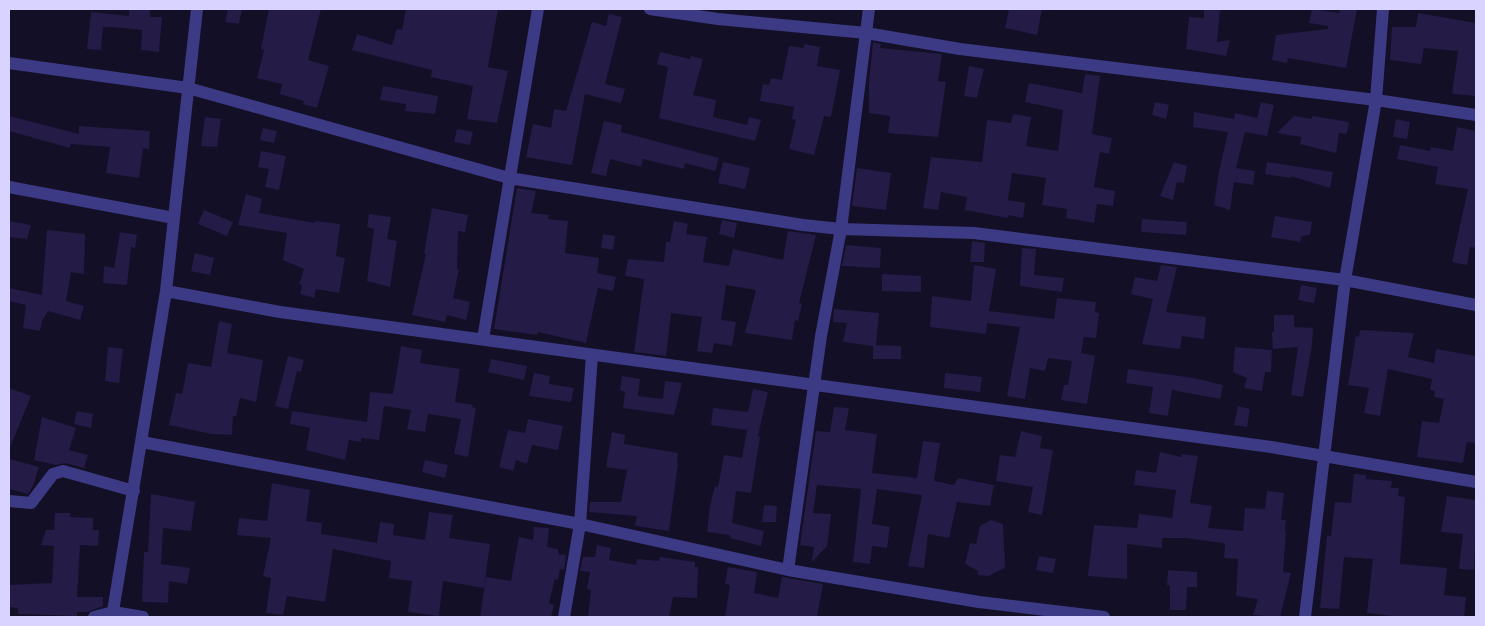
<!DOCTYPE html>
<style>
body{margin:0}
#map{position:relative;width:1485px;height:626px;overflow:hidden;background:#130f26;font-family:Rubik,sans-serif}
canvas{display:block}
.frame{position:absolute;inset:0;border:10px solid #d9d4ff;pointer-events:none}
</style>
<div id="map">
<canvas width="1485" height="626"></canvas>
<div class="frame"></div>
</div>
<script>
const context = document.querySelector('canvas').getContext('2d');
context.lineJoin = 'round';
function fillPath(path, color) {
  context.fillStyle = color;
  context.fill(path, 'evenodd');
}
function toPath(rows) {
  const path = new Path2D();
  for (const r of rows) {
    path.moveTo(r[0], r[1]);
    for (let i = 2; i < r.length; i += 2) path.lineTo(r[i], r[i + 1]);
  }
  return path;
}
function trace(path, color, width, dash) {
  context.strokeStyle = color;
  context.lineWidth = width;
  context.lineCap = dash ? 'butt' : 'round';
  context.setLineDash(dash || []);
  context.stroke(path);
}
const building = toPath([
 [129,9,150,9,150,17,162,17,159,52,141,50,142,30,112,27,103,27,101,50,87,49,91,12,129,16],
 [228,9,242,9,239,24,225,22],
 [269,9,321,9,308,60,329,66,317,108,303,104,304,101,280,94,282,84,257,78,264,50,261,49],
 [406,9,498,9,488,67,508,71,497,123,467,119,473,86,431,77,432,70,352,50,357,34,392,45,397,29,402,30],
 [1009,9,1042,9,1037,35,1005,28],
 [1204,9,1220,9,1217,42,1230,40,1226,56,1186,49,1189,17,1204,18],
 [1312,9,1339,13,1340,9,1357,9,1346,68,1288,58,1287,63,1272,60,1276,35,1328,29,1328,26,1309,23],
 [1418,13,1476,23,1476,96,1452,94,1458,51,1424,48,1421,64,1390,60,1392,27,1416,27],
 [609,14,622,17,605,84,625,89,621,103,585,94,572,165,526,157,533,124,551,128,554,109,566,111,592,22,606,26],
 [873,42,881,44,880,48,942,54,938,81,946,82,938,137,888,133,890,116,869,113,869,82],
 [804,44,820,47,817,66,840,70,831,117,824,116,814,155,789,149,796,120,792,119,794,107,760,101,763,84,769,85,771,78,782,80,789,46,804,48],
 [660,52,690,59,691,56,703,59,693,95,716,100,713,117,747,125,749,117,761,120,755,141,659,118,668,67,657,64],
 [969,66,984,69,977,98,964,96],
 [1085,74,1100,76,1092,134,1112,138,1109,154,1100,152,1094,187,1115,191,1113,206,1097,204,1094,223,1066,218,1067,209,1042,205,1046,178,1012,173,1008,200,1025,203,1023,218,1008,215,1008,218,965,210,967,197,941,192,938,210,923,208,931,157,982,162,987,120,1011,123,1013,114,1031,117,1026,146,1058,151,1063,110,1025,102,1029,83,1082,93],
 [383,86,438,96,435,114,405,111,406,104,380,100],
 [1155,102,1169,105,1166,119,1152,115],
 [1261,102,1274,105,1267,136,1245,132,1236,168,1255,171,1253,185,1234,182,1230,210,1214,205,1219,171,1228,132,1193,127,1194,112,1234,119,1235,113,1257,118],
 [9,116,79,134,79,126,150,131,149,149,143,148,139,178,106,173,110,147,71,144,70,148,9,131],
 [1294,116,1312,119,1312,116,1349,122,1347,134,1339,133,1336,153,1300,144,1301,137,1277,133],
 [205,117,221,119,217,147,201,146],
 [1396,119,1410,122,1407,139,1393,137],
 [604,121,622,125,621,132,719,158,715,171,685,163,684,169,643,159,641,167,610,159,606,176,591,173],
 [1457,127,1476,131,1476,248,1470,247,1467,265,1452,262,1468,189,1435,184,1438,167,1397,159,1400,145,1430,151,1431,147,1453,151],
 [263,128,277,131,274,143,260,140],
 [457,129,473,132,470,145,454,142],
 [261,151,286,156,279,190,265,187,269,169,258,167],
 [723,162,750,168,745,189,718,183],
 [1174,162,1187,166,1184,183,1177,182,1173,200,1160,196],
 [1267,162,1333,172,1330,188,1291,176,1291,178,1265,174],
 [857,168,891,173,886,210,852,206],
 [517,188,536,191,531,213,549,215,548,219,568,221,565,253,599,258,597,273,616,277,613,291,598,288,586,343,538,332,537,335,494,329],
 [246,194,262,199,259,213,315,223,315,221,340,224,336,256,345,258,339,293,316,289,314,298,300,294,302,285,299,284,304,269,283,260,287,233,238,225],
 [432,208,468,215,465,232,458,231,457,269,459,269,453,298,470,302,466,320,447,315,445,322,412,315,426,254,424,254],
 [204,210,233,222,227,236,198,224],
 [369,214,391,217,387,239,397,241,390,287,367,281,374,229,367,227],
 [1275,216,1312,222,1310,235,1302,236,1300,242,1271,237],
 [1142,219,1187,222,1186,235,1141,232],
 [722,220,737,223,734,238,719,234],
 [9,221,31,225,27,239,9,237],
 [674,221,688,224,686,234,707,237,703,262,729,266,733,249,783,260,788,231,816,235,799,303,802,304,798,321,795,320,792,340,745,333,756,290,726,285,721,320,736,322,732,346,714,343,712,353,697,351,702,317,671,313,666,356,634,352,644,279,625,276,628,259,664,262,666,242,670,242],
 [47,230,85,234,84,274,71,272,66,301,84,306,80,320,48,311,42,321,40,331,23,328,26,305,9,301,9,288,42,295],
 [120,232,137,235,135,248,131,247,127,285,103,283,104,266,114,268],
 [603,234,615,236,613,250,601,248],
 [972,241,985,243,984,262,970,262],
 [846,245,881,248,880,268,842,266],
 [1022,248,1036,249,1034,275,1064,278,1062,292,1020,286],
 [195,253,214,258,210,275,191,271],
 [974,265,996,269,989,311,1054,319,1057,298,1096,302,1095,312,1099,313,1096,338,1084,337,1081,353,1095,356,1087,404,1061,400,1064,385,1068,385,1072,361,1048,358,1045,371,1030,368,1025,399,1007,396,1020,327,987,323,986,334,930,327,932,296,971,301],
 [1161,265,1177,267,1166,312,1206,317,1204,339,1182,336,1180,349,1142,344,1153,299,1131,294,1135,277,1157,281],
 [882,274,921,276,921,292,882,291],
 [1301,285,1317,288,1314,303,1298,300],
 [834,309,879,313,876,345,901,346,901,359,873,359,873,346,843,342,847,323,833,322],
 [1274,315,1294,315,1294,327,1313,328,1312,345,1303,397,1291,395,1298,347,1273,349,1272,332,1274,332],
 [219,321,232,324,227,353,263,360,256,402,240,398,236,416,233,416,232,435,211,434,169,425,176,393,182,394,188,363,211,367],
 [1360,330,1414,333,1408,357,1434,363,1436,349,1476,356,1476,443,1467,442,1463,463,1417,457,1422,421,1439,423,1444,399,1434,397,1435,391,1430,390,1432,379,1388,369,1380,416,1364,413,1369,388,1348,385,1356,336,1359,337],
 [401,346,422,350,420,363,460,369,455,402,473,405,472,407,476,408,468,457,454,454,461,419,428,414,425,432,407,429,411,410,384,406,379,440,361,438,361,442,349,440,345,460,306,450,310,428,290,424,292,411,367,422,370,392,393,394],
 [108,347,123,349,119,383,105,381],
 [1235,347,1272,350,1271,372,1265,372,1262,391,1244,388,1247,378,1233,372],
 [288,356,304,360,301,372,297,371,288,409,275,406],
 [491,359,527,366,524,380,488,372],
 [1128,369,1194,378,1223,385,1220,399,1172,390,1168,416,1149,413,1153,387,1126,383],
 [534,373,550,376,549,384,574,388,571,402,529,396],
 [945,373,982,377,980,392,944,388],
 [622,376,640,379,638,396,663,399,665,381,682,383,674,415,623,408,625,392,620,390],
 [9,388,31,396,9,450],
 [753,389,768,392,758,436,760,437,751,493,736,491,732,523,764,531,761,546,730,538,730,535,707,532,710,505,715,486,718,487,724,455,742,458,747,430,711,425,713,408,748,412],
 [1238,406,1250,409,1247,427,1234,425],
 [834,407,849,408,845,430,877,434,872,473,917,478,923,441,940,443,934,481,954,485,958,478,994,485,990,506,957,502,949,538,928,534,924,568,908,566,922,495,877,489,872,524,890,527,887,548,872,546,870,564,853,562,861,489,817,485,813,513,831,514,827,546,812,562,814,547,800,545,816,431,830,432],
 [77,411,93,414,91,428,74,424],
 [42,417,76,428,69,450,88,455,84,468,65,463,56,465,34,460],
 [528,419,563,426,558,450,532,445,527,464,516,460,513,471,499,467,508,430,525,433],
 [1021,431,1042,436,1040,448,1053,450,1042,515,1028,512,1033,487,996,481,1000,455,1015,457],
 [612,432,625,435,624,444,678,453,677,463,678,464,669,531,635,526,637,516,589,512,590,502,621,502,627,470,606,467],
 [1160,452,1181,457,1182,454,1198,456,1190,503,1212,506,1208,528,1243,531,1245,508,1265,509,1267,491,1284,493,1281,520,1286,520,1285,530,1286,531,1283,572,1291,573,1280,617,1253,615,1258,599,1236,596,1238,559,1224,558,1225,544,1222,543,1186,538,1162,538,1162,548,1127,544,1127,579,1088,576,1094,525,1137,528,1139,514,1172,518,1176,490,1134,485,1136,470,1156,473],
 [9,459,39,467,33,486,28,494,9,489],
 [425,460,448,465,445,478,422,472],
 [1354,474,1366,475,1366,479,1392,481,1391,488,1399,488,1398,496,1405,497,1400,564,1447,568,1444,595,1466,597,1464,617,1402,617,1367,613,1373,559,1344,557,1339,609,1320,608,1327,536,1331,536,1335,502,1351,503],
 [272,483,310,490,306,521,322,523,321,534,342,537,377,543,380,522,394,524,393,535,425,540,429,512,453,515,449,538,490,544,484,588,443,581,439,616,408,612,412,581,389,578,391,561,333,549,325,602,287,596,283,615,266,613,271,578,263,576,271,538,237,535,239,518,267,521],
 [151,494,195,502,191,531,163,528,161,564,190,568,187,584,169,581,168,603,142,602,144,552,148,552],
 [1447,496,1476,500,1474,570,1459,569,1463,534,1441,532],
 [764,505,777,506,776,522,762,522],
 [55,513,70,513,70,517,93,518,93,530,99,530,98,546,80,545,77,597,103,597,103,606,88,612,77,612,77,616,18,614,18,608,9,607,9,585,52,583,54,546,41,545,46,530,54,530],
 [991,520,1003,524,1005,568,988,576,978,575,978,571,965,564,970,543,976,544,980,526],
 [534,527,549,528,547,547,558,549,558,554,566,555,564,570,560,569,558,580,555,579,549,603,554,605,551,617,480,617,486,577,511,581,519,537,533,540],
 [597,545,611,548,609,560,636,565,637,559,659,561,660,557,695,562,695,567,698,567,697,598,673,597,669,617,588,617,591,590,587,589,590,572,580,571,583,557,595,557],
 [1039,556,1056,559,1053,573,1036,570],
 [728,567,757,572,754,593,778,598,782,577,823,584,817,617,725,617,730,585,725,584],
 [1168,570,1197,572,1197,587,1187,587,1186,610,1170,610,1170,586,1167,585]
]);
const minor = toPath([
 [650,9,718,19,866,33,960,49,1376,100,1476,115],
 [9,63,188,88,509,178,803,225,841,229,974,233,1345,280,1476,305],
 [9,187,174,218],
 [166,291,280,312,1271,447,1476,482],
 [483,339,538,9],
 [142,442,580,524,788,570,979,602,1104,617],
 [9,501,31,503,53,474,63,471,134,491],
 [788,570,821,336,841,229,869,9],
 [94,617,113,612,143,617],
 [112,617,166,291,197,9],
 [564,617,580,524,592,355],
 [1305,617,1345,280,1376,100,1383,9]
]);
fillPath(building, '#241b47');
trace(minor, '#3d3a85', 12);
</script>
